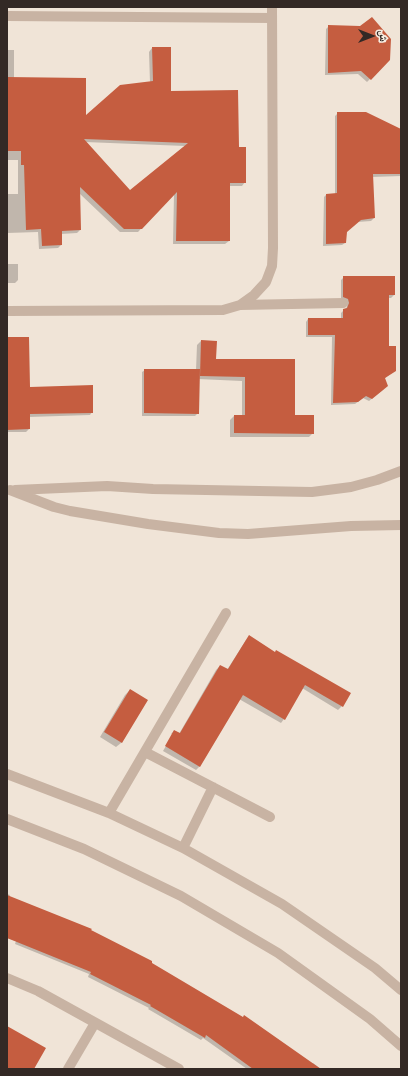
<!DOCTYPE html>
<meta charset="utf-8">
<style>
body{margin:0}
#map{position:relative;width:408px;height:1076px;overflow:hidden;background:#f0e4d7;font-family:Commissioner,"Noto Naskh Arabic",sans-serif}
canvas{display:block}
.frame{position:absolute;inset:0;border:8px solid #332925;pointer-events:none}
.north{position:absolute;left:352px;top:16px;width:40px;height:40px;-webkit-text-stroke:3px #f8eee3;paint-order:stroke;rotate:90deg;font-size:11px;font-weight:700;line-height:16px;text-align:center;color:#332925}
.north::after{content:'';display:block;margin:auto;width:14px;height:18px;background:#332925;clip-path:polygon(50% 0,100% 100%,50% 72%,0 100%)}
</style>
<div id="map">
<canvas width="408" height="1076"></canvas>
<div class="frame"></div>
<div class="north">ش</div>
</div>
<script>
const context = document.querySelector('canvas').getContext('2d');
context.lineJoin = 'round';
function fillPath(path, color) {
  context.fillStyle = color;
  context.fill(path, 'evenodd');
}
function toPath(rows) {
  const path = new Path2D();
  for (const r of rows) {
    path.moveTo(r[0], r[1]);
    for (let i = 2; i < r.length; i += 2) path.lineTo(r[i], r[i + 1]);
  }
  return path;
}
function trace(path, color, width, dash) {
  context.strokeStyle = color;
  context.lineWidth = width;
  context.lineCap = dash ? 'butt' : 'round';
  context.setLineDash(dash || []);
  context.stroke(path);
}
const shadow = toPath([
 [329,26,389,60,367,82,358,74,325,75,326,29],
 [152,48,170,92,238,148,245,182,242,186,229,186,229,241,225,244,173,244,174,194,138,232,120,232,79,193,80,230,77,233,61,234,61,245,58,248,39,249,38,232,7,233,7,194,18,194,18,160,7,160,7,50,14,50,14,78,85,117,150,83,149,52],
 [85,142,185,146,130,191],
 [338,113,401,130,401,176,372,177,374,218,371,221,357,222,346,232,345,243,342,245,323,246,324,197,326,195,335,194,335,116],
 [7,264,18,264,18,280,15,283,7,283],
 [344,277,394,277,394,295,391,298,388,298,388,347,395,370,384,379,384,389,369,401,363,398,355,404,331,405,332,337,306,337,306,322,308,319,341,319,341,313,347,307,346,302,341,299,341,280],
 [7,338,29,388,92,412,90,415,29,417,29,429,26,432,7,432],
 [201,341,216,342,215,360,294,360,294,416,313,433,309,437,230,437,230,420,234,416,242,416,242,381,198,379,198,413,195,416,142,416,142,372,145,370,196,370,197,345],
 [246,640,342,706,338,710,302,688,284,719,281,723,239,699,199,767,196,770,163,751,173,734,171,734,174,731,179,734,216,670,220,666,227,670],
 [130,690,147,700,121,743,116,747,100,737,125,695],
 [7,894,10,895,9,897,150,963,312,1064,313,1063,321,1069,247,1069,203,1038,201,1040,148,1009,149,1008,88,977,89,974,15,944,16,941,7,938]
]);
const building = toPath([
 [372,17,391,39,390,60,371,80,361,71,328,73,328,25,360,26],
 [152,47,171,47,171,91,238,90,239,147,246,147,246,183,230,183,230,241,176,241,177,192,142,229,124,229,80,187,81,230,62,231,62,245,42,246,41,229,26,230,24,165,21,165,21,151,7,151,7,77,86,78,86,115,120,85,153,81],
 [84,139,188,143,130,190],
 [337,112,366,112,401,129,401,174,373,174,375,218,361,220,347,232,346,243,326,244,326,194,337,193],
 [343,276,395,276,395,295,389,295,389,346,396,346,396,371,385,378,388,386,372,399,366,396,358,402,333,403,335,335,308,335,308,318,343,318,343,309,347,308,349,303,348,299,343,297],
 [7,337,29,337,30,387,93,385,93,413,30,414,30,429,7,430],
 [201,340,217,341,216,359,295,359,295,415,314,415,314,434,234,433,234,415,245,415,245,377,200,376],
 [144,369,200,369,199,414,144,413],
 [249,635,275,652,276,650,351,693,343,707,305,685,285,720,243,695,200,767,165,746,174,730,180,733,220,665,228,669],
 [130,689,148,700,122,743,104,732],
 [7,895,92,929,91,930,152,961,152,963,243,1017,244,1015,321,1069,253,1069,206,1035,205,1038,150,1006,151,1005,90,974,91,972,7,938],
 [7,1026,46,1048,34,1069,7,1069]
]);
const minor = toPath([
 [7,16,272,18],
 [240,305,343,303],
 [7,311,223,310,240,305,254,295,266,282,272,266,273,248,272,7],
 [10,490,54,507,70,511,148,524,219,533,248,534,351,526,401,525],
 [15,490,107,486,153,489,312,492,351,487,377,480,401,471],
 [145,752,270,817],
 [7,774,109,813,183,848,282,904,375,968,401,990],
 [109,813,226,613],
 [7,819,84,849,181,896,278,953,370,1019,401,1046],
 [183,848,213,787],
 [7,978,38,991,179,1069],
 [68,1069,95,1023]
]);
fillPath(shadow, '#0003');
fillPath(building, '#c55d40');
trace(minor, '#c8b3a3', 10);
</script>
